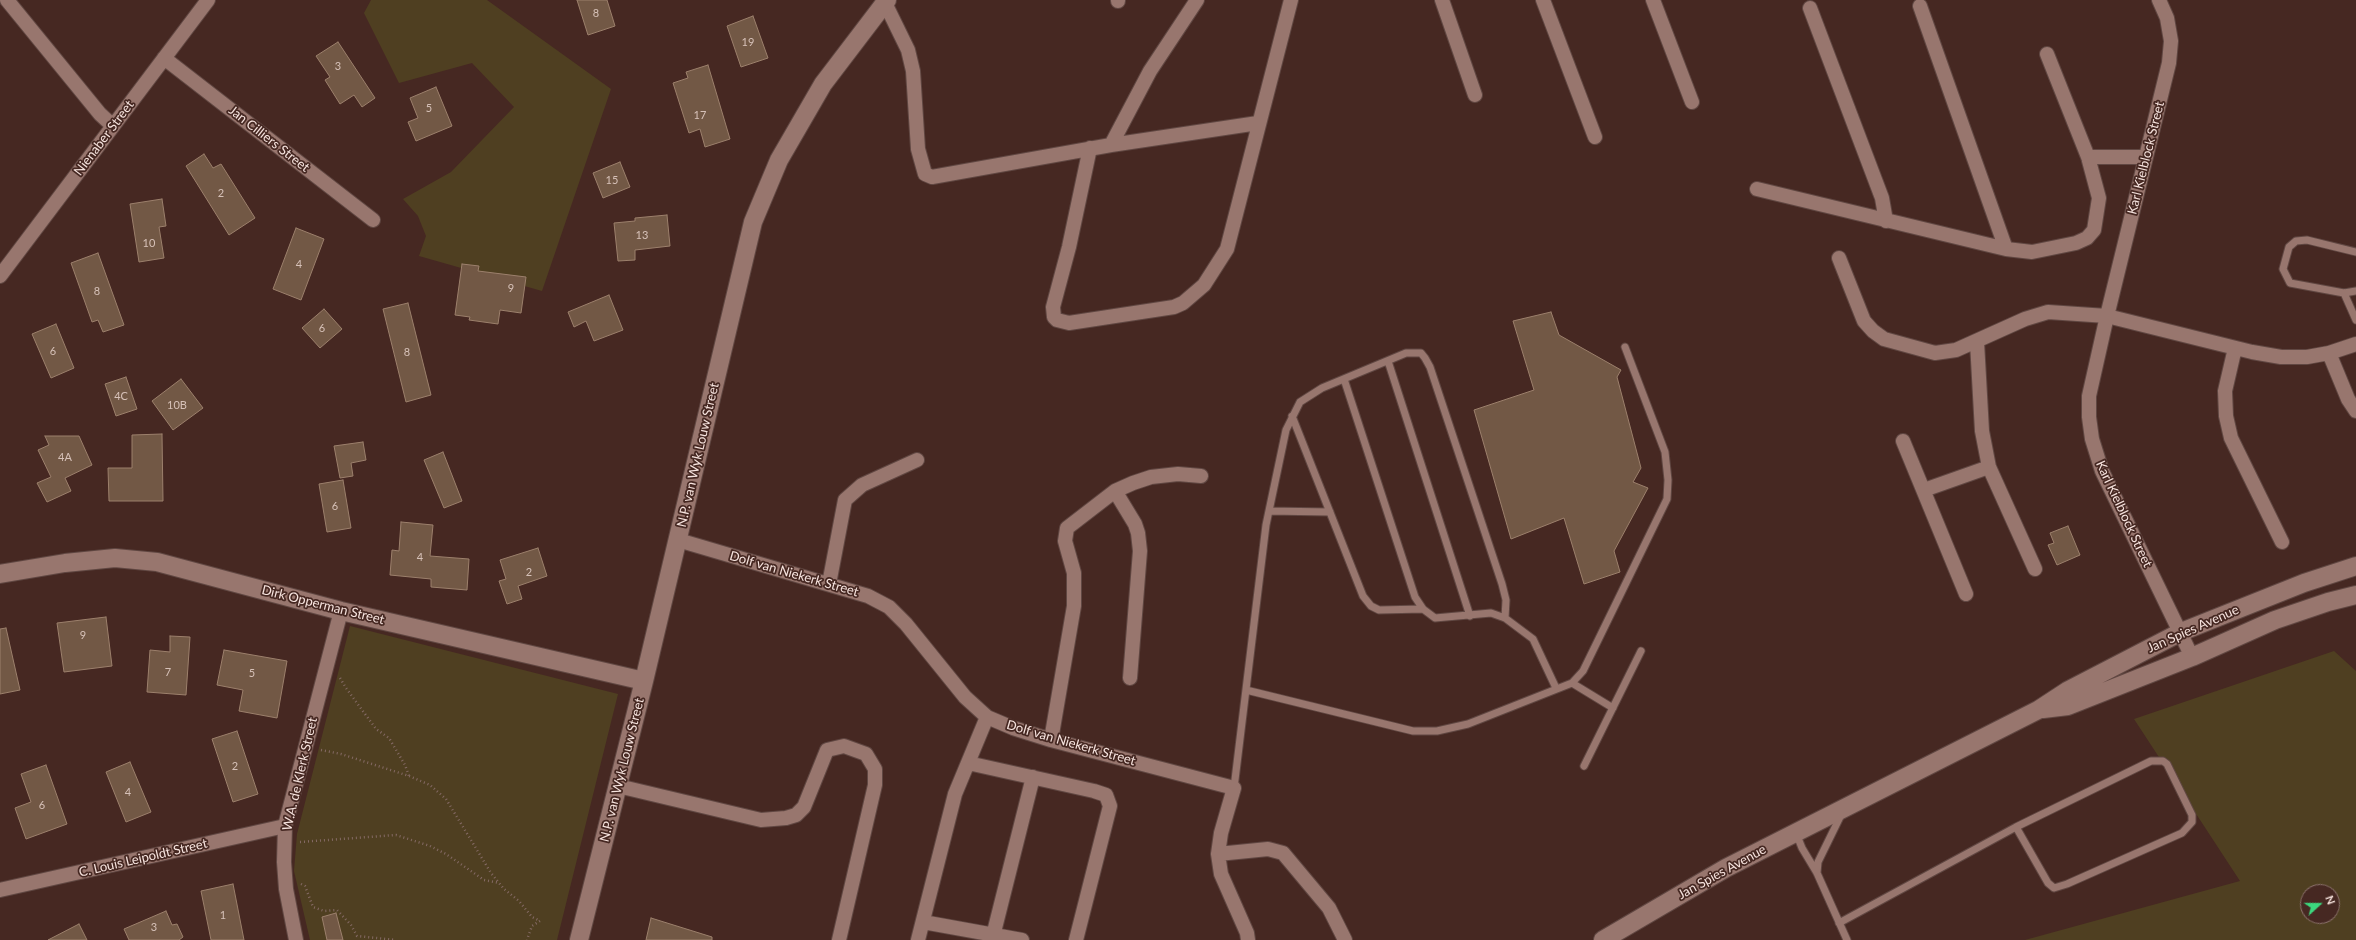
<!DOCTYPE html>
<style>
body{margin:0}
#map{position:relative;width:2356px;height:940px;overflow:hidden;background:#462822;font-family:Lato,sans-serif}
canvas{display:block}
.north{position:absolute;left:2300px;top:884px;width:40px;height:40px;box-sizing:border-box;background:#462822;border:1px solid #8d736e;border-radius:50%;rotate:69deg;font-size:11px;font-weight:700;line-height:16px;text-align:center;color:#f7e4df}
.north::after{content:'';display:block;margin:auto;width:14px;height:18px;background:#3cd77e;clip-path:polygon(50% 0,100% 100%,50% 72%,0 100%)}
</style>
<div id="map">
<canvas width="2356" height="940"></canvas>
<div class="north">N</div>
</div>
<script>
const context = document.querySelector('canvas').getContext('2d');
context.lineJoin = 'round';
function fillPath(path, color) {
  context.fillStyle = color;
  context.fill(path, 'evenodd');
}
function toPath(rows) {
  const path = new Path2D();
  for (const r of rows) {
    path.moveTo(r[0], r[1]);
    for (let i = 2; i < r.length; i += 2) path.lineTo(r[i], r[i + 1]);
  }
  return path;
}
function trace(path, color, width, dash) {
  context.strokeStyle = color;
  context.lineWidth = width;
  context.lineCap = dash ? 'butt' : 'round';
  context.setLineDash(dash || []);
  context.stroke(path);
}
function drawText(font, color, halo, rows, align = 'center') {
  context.font = font + ' Lato,sans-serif';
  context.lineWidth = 3.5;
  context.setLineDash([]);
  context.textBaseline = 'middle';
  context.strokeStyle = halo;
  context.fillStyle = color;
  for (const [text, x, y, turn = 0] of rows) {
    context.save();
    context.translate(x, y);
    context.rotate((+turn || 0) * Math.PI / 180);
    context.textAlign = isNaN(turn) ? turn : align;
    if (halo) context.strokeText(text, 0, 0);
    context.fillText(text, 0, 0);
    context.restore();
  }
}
const green = toPath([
 [371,0,487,0,611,89,542,291,419,256,426,236,418,216,403,199,451,172,514,107,472,63,399,83,364,13],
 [350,626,618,694,557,940,310,940,294,871,297,834],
 [2334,651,2356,671,2356,940,2025,940,2240,881,2134,719],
 [2308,892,2332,892,2332,916,2308,916]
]);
const building = toPath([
 [577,0,607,0,615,26,588,35,577,0],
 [753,16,768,58,741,67,727,26,753,16],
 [338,42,375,98,362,107,354,95,340,104,325,80,330,77,316,56,338,42],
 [708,65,730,139,705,147,700,129,689,133,673,83,688,78,686,72,708,65],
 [436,87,452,126,416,141,408,122,418,118,410,98,436,87],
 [204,154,213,168,221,164,255,218,229,235,186,166,204,154],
 [620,162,630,187,603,198,593,173,620,162],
 [162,199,166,226,159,227,164,258,139,262,130,204,162,199],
 [667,215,670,246,635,250,635,260,618,261,614,223,635,221,635,218,667,215],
 [296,228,324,239,301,300,273,289,296,228],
 [98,253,124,325,103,332,98,320,92,322,71,263,98,253],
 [462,264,479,266,478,271,526,277,521,313,500,310,498,324,469,320,470,317,455,315,462,264],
 [609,295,623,330,594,341,586,321,574,327,568,312,609,295],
 [408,303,431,395,406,402,383,309,408,303],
 [324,309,342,329,320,348,302,328,324,309],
 [1551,312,1559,335,1621,370,1617,377,1641,468,1633,482,1648,488,1614,551,1620,572,1584,584,1564,518,1511,539,1474,410,1534,390,1513,321,1551,312],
 [56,324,74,368,51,378,32,334,56,324],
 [126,377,137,409,116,416,105,384,126,377],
 [181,379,203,408,173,430,152,401,181,379],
 [162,434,163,501,109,501,108,468,132,468,132,435,162,434],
 [45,436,79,436,92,465,65,478,71,491,47,502,37,483,51,477,38,450,49,445,45,436],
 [363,442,366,460,351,463,353,476,340,478,334,446,363,442],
 [443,452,462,501,444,508,424,460,443,452],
 [343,480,351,528,327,532,319,484,343,480],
 [401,522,433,525,430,556,469,559,467,590,431,587,431,579,390,575,392,550,399,551,401,522],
 [2068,526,2080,555,2057,565,2048,545,2054,543,2050,533,2068,526],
 [538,548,547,576,518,586,522,599,507,604,499,581,506,579,500,560,538,548],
 [106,617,112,666,64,672,57,623,106,617],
 [6,628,20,690,0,694,0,629,6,628],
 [170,636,190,637,186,695,147,692,150,650,170,652,170,636],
 [224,650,287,661,277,718,239,711,243,690,217,685,224,650],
 [237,731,258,794,233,802,212,739,237,731],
 [130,762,151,812,126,822,106,772,130,762],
 [46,765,67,824,26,839,15,808,31,802,21,774,46,765],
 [233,884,244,940,211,940,201,891,233,884],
 [166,911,172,925,177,924,183,937,179,940,129,940,124,929,166,911],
 [336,913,343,940,327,940,322,917,336,913],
 [651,918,712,937,712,940,646,940,651,918],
 [79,924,87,940,48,940,79,924]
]);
const path = toPath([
 [340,678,346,688,376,729,389,738,405,765,409,776],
 [321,750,341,754,409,776,430,785,446,799,491,873,504,889,519,901,532,917,540,921,532,926,527,940],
 [300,842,396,835,430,846,446,854,484,880,499,883],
 [301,884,305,886,313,907,324,911,337,910,351,925,357,936,396,940]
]);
const service = toPath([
 [2356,252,2307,240,2296,241,2289,247,2283,269,2290,283,2344,293,2356,291],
 [2344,293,2356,320],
 [1388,361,1470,616],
 [1344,379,1415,597,1423,609,1435,618,1491,613,1505,618,1533,639,1556,688],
 [1292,416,1363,596,1371,606,1379,610,1423,609],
 [1269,511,1330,512],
 [1572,683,1613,708],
 [1246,690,1413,731,1437,731,1468,724,1572,683,1583,671,1667,499,1668,480,1665,452,1625,347],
 [1584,766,1641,651],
 [1234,788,1266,525,1286,430,1300,402,1322,388,1406,353,1421,353,1425,358,1430,367,1502,584,1506,600,1505,618],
 [1796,833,1802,848,1817,873,1847,940],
 [1817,873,1818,862,1842,813],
 [1839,923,2016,827,2151,761,2163,761,2167,764,2192,815,2192,822,2182,833,2067,884,2054,888,2048,883,2016,827]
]);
const minor = toPath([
 [7,0,100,114,113,126],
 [1118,0,1118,1],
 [1442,0,1475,95],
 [1543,0,1595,137],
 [1653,0,1692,102],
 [2159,0,2167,18,2171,41,2169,63,2107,316,2089,396,2089,417,2092,439,2102,471,2192,657],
 [885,3,908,50,913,71,918,149,925,174,932,177,1111,145,1258,123],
 [1920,6,2006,249],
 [1810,8,1882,198,1886,221],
 [164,58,373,220],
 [1111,145,1150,71,1197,0],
 [1090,148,1069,247,1053,307,1054,317,1057,320,1069,323,1174,307,1183,303,1204,285,1227,249,1291,0],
 [2088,157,2146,157],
 [1757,189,2006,249,2032,252,2076,243,2087,238,2094,230,2099,198,2088,157,2047,54],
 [1839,258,1864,321,1873,331,1884,339,1935,353,1956,350,2025,319,2048,312,2107,316,2252,352,2281,357,2307,357,2329,353,2356,344],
 [0,276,208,0],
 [1977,342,1982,431,1989,467,2035,569],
 [2235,348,2225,391,2226,416,2231,438,2282,542],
 [2329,353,2348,399,2356,411],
 [1903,441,1966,594],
 [1924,490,1989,467],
 [1115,491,1135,524,1138,533,1140,551,1130,678],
 [678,540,868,596,889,607,906,624,965,697,987,717,1013,728,1051,740,1234,788,1221,833,1218,854,1221,874,1247,933,1248,940],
 [829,584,845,500,862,485,917,460],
 [1051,740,1074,606,1074,573,1065,541,1067,528,1115,491,1133,483,1151,477,1178,474,1201,476],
 [968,763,1094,791,1106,795,1110,806,1076,940],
 [618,786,761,820,786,818,796,815,804,807,827,750,844,746,866,754,875,769,875,785,839,940],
 [1218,854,1268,849,1283,853,1329,908,1345,940],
 [0,890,285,826],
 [923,922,1022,940],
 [296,940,286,889,284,862,285,826,341,611],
 [918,940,955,794,987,717],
 [992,940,1033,777]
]);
const tertiary = toPath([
 [0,574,65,563,115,558,157,562,341,611,644,681],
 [2043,709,2068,706,2192,657,2275,620,2328,602,2356,595],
 [579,940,644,681,753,222,779,160,823,84,887,0],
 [1603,940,1726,868,2038,710,2067,691,2181,632,2304,583,2356,566]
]);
const numberNames = [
 ["8",596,13],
 ["19",748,42],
 ["3",338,66],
 ["5",429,108],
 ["17",700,115],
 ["15",612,180],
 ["2",221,193],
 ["13",642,235],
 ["10",149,243],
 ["4",299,264],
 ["9",511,288],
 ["8",97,291],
 ["6",322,328],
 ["6",53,351],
 ["8",407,352],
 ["4C",121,396],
 ["10B",177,405],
 ["4A",65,457],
 ["6",335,506],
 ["4",420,557],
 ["2",529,572],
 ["9",83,635],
 ["7",168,672],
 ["5",252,673],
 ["2",235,766],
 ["4",128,792],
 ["6",42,805],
 ["1",223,915],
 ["3",154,927]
];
const streetNames = [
 ["Nienaber Street",104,138,-53],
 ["Jan Cilliers Street",269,139,38],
 ["Karl Kielblock Street",2146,158,-76],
 ["N.P. van Wyk Louw Street",698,455,-77],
 ["Karl Kielblock Street",2124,514,65],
 ["Dolf van Niekerk Street",794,574,16],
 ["Dirk Opperman Street",323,605,14],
 ["Jan Spies Avenue",2193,629,-24],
 ["Dolf van Niekerk Street",1071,743,16],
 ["N.P. van Wyk Louw Street",622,770,-76],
 ["W.A. de Klerk Street",300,774,-77],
 ["C. Louis Leipoldt Street",143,858,-13],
 ["Jan Spies Avenue",1722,872,-29]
];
fillPath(green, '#4f3f21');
fillPath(building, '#725845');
trace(building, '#9c806c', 1);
trace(service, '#604742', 9);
trace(minor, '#604742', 16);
trace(tertiary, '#604742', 20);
trace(path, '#856a65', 2.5, [1, 3]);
trace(service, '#98766e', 7);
trace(minor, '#98766e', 14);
trace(tertiary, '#98766e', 18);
drawText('11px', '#d6c1b8', null, numberNames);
drawText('13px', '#f7e4df', '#462822', streetNames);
</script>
